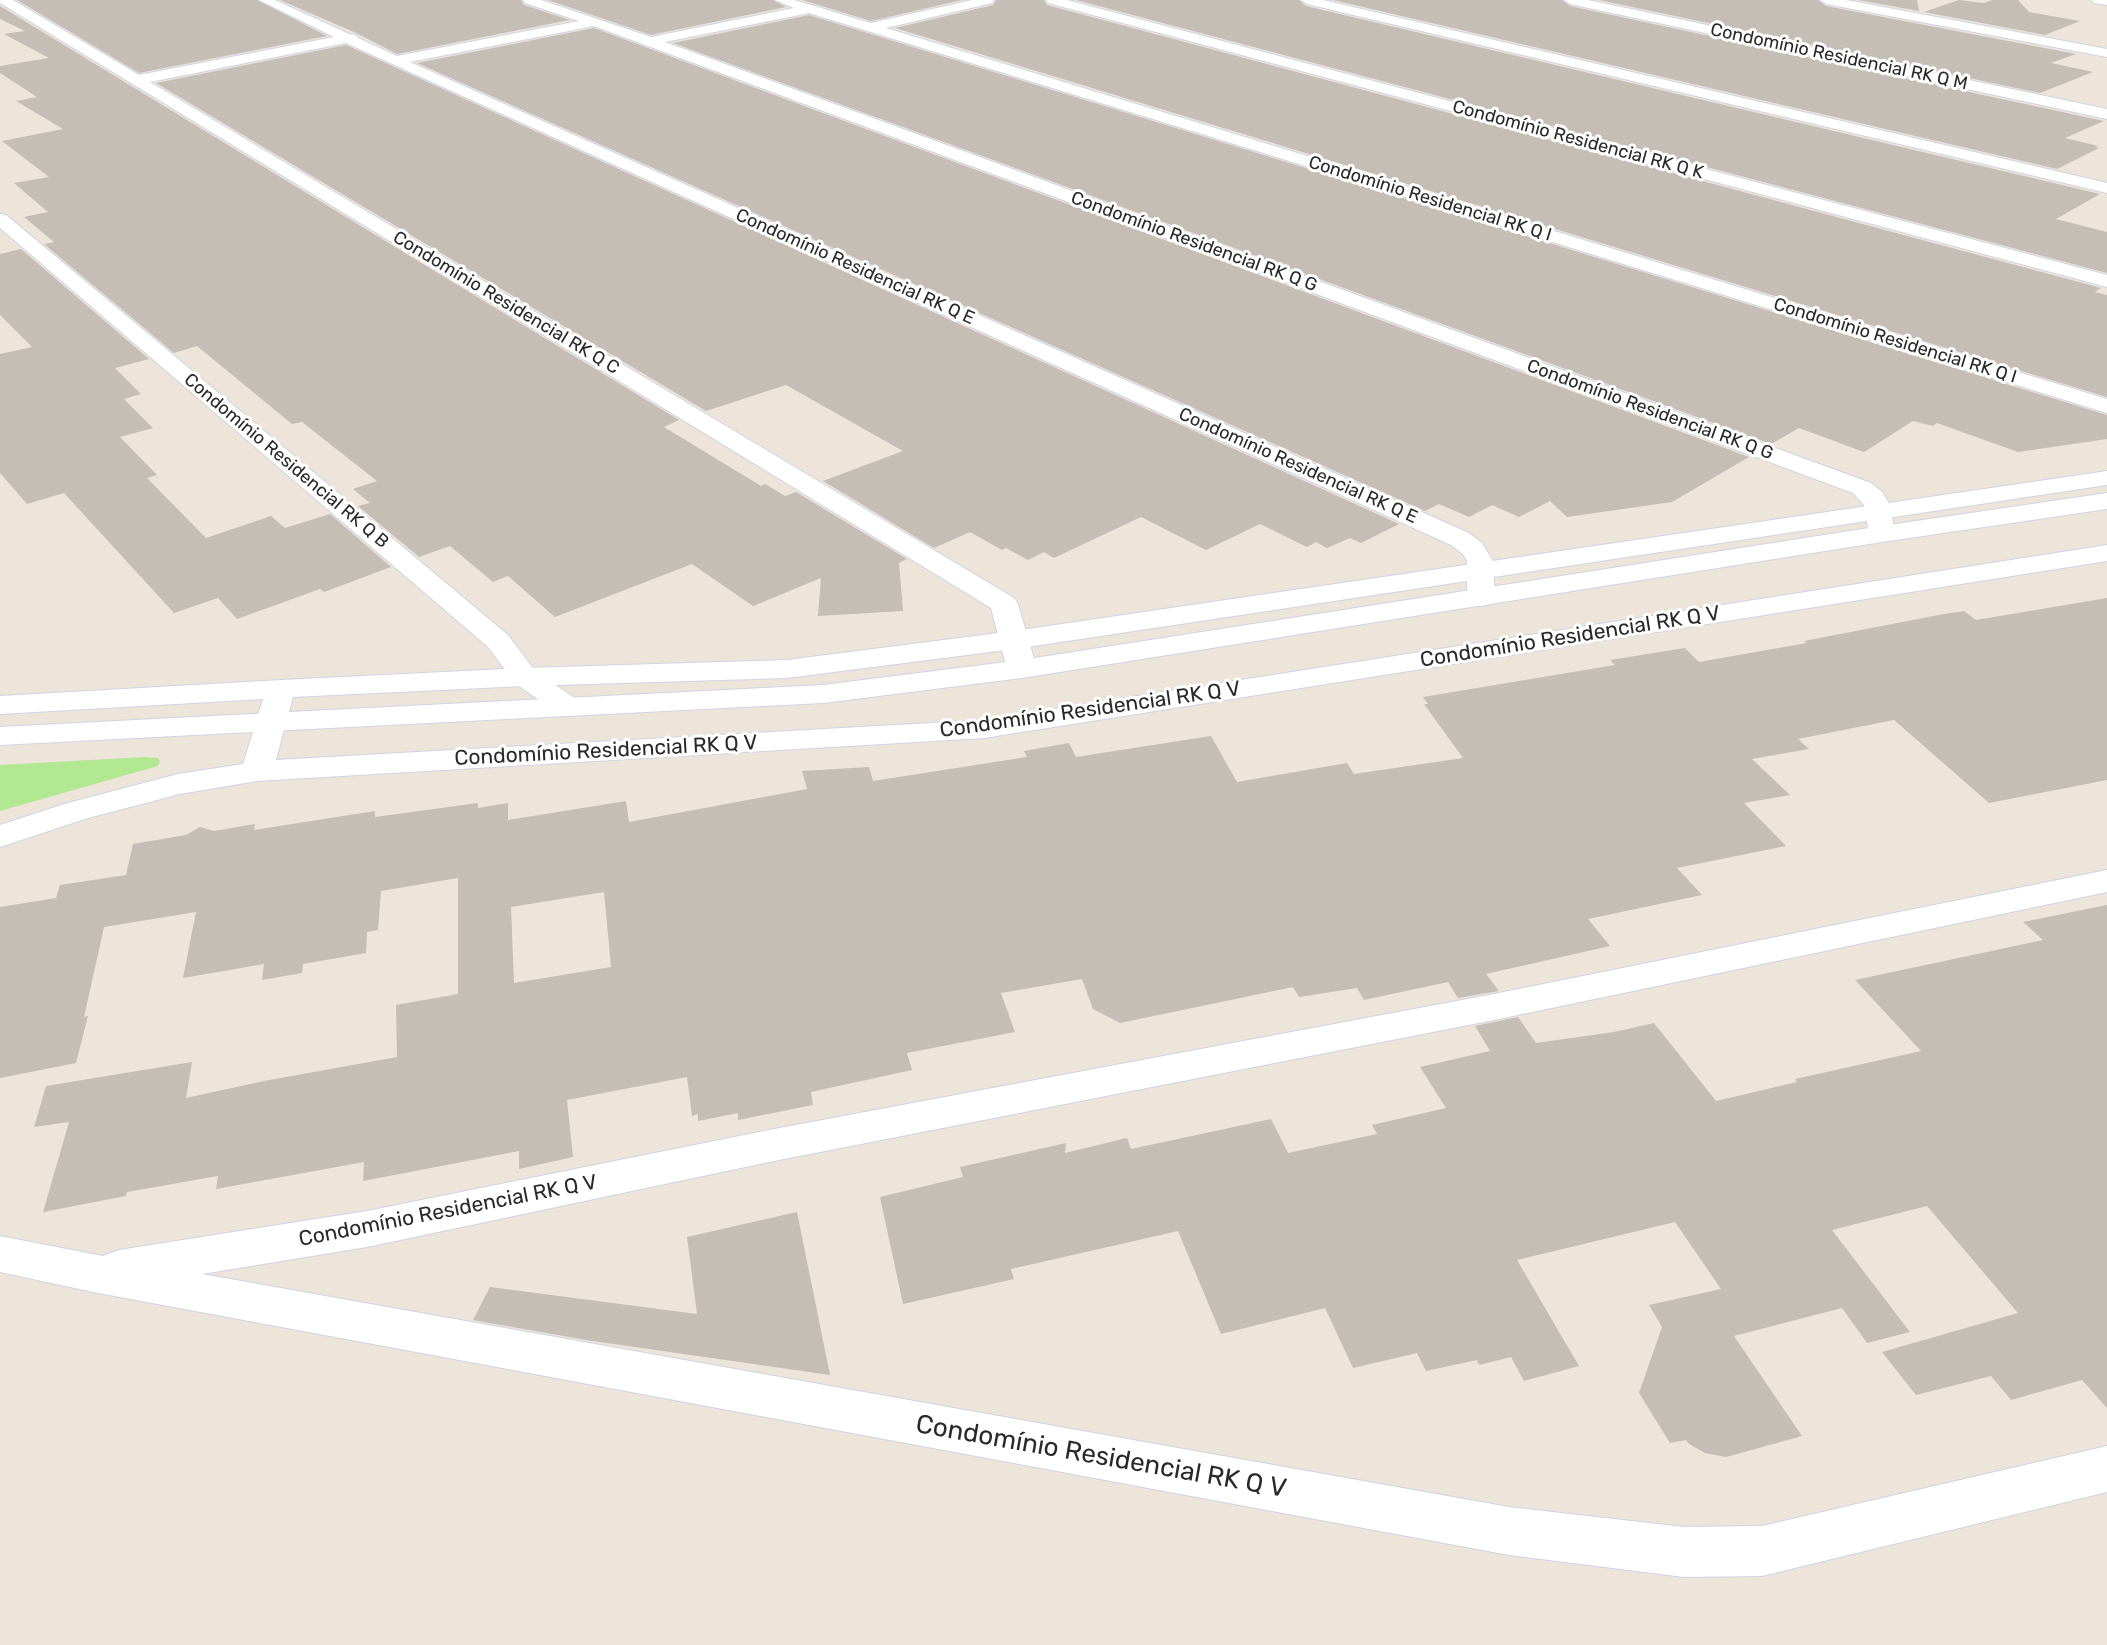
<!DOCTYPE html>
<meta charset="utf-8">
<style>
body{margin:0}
canvas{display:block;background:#ede4da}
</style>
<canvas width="2107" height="1645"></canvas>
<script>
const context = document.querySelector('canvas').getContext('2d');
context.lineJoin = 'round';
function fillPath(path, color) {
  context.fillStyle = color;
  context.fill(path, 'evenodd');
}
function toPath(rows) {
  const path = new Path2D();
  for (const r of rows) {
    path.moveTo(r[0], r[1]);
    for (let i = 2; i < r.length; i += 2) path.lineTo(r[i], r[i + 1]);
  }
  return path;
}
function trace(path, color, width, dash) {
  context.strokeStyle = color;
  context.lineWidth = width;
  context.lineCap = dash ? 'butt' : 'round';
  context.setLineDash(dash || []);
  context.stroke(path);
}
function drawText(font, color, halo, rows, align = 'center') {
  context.font = font + ' Rubik,sans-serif';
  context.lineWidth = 6;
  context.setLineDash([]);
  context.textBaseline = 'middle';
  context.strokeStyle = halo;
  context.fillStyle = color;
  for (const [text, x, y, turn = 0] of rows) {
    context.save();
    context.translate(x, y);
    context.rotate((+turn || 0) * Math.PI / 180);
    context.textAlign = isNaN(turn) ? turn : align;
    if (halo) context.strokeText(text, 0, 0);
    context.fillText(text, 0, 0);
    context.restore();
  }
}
const green = toPath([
 [144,757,158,758,160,761,158,766,0,811,0,765]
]);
const building = toPath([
 [17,0,257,0,327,36,139,73],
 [280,0,521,0,524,5,570,20,397,54,356,33],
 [548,0,773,0,786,7,651,35],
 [802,0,962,0,871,21],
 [996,0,1044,0,1047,5,2101,288,2095,292,2107,295,2107,397,895,28,993,5],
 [1076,0,1299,0,1306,6,2100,194,2056,219,2107,232,2107,273],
 [1333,0,1562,0,1570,6,2104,121,2065,138,2098,146,2095,147,2099,148,2057,169],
 [1599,0,1818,0,1826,6,2076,54,2051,63,2093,72,2040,93],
 [1858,0,1917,0,1919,11],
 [1959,0,1983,3,1993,0,2018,0,2029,12,2080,21,2045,35,1924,12],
 [0,6,679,420,664,427,761,486,765,484,785,496,796,492,907,559,899,563,903,611,818,616,821,578,753,606,692,564,555,617,508,576,493,582,450,546,419,557,358,506,370,503,353,489,377,481,302,422,292,424,197,346,174,353,44,244,54,242,24,217,48,212,14,183,49,177,2,141,63,129,16,101,37,97,0,73,0,66,49,58,4,34,25,31,0,19],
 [809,15,2107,415,2107,439,2018,452,1937,423,1933,426,1913,421,1864,452,1799,428,1771,444,673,43],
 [594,28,1749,457,1672,502,1567,517,1550,501,1519,517,1492,505,1469,517,1439,504,1425,511,417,63],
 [346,45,1399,524,1361,543,1350,538,1327,548,1316,542,1307,547,1260,524,1206,550,1141,517,1054,558,1044,552,1028,560,1006,548,1002,550,970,532,934,548,823,481,903,451,786,385,706,411,156,83],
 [21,249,149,359,115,368,141,394,124,399,153,428,120,437,157,475,147,478,206,538,271,516,285,528,330,514,391,567,324,592,320,589,237,619,218,598,174,613,64,493,27,504,0,473,0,354,32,347,0,315,0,254],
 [2107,598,2107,780,1989,803,1894,720,1798,739,1809,749,1752,759,1790,795,1744,803,1786,846,1677,868,1702,895,1588,919,1610,946,1486,974,1499,991,1458,998,1448,982,1364,1000,1357,988,1299,997,1293,987,1120,1023,1093,1009,1082,979,1001,993,1015,1032,907,1053,912,1070,811,1092,813,1105,738,1120,738,1113,698,1121,698,1114,692,1116,687,1077,567,1100,573,1157,519,1169,519,1151,363,1181,364,1162,216,1189,218,1176,127,1192,126,1196,43,1212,69,1122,34,1127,46,1086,192,1062,186,1098,264,1081,397,1057,396,1005,458,994,458,878,381,891,378,930,367,932,366,953,303,964,302,973,262,980,264,964,183,978,196,912,104,927,84,1017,88,1016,76,1063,0,1078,0,907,56,898,60,885,126,875,133,844,186,835,200,827,214,831,255,824,254,830,375,811,375,817,478,803,478,808,508,803,508,820,626,801,629,822,807,789,802,771,869,767,873,781,1027,757,1024,751,1069,743,1076,757,1211,736,1237,782,1347,763,1354,774,1463,758,1424,704,1428,704,1423,697,1615,665,1610,660,1685,648,1699,662,1807,643,1804,641,1944,614,1964,611,1976,620],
 [604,892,611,967,514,983,511,907],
 [2107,905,2107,1408,2082,1380,2011,1400,1991,1376,1916,1395,1882,1352,2018,1313,1927,1206,1832,1230,1910,1332,1867,1343,1842,1308,1734,1336,1802,1436,1726,1457,1705,1453,1689,1444,1686,1440,1670,1443,1639,1393,1662,1327,1649,1305,1721,1289,1675,1222,1517,1260,1579,1366,1524,1381,1511,1357,1479,1365,1477,1360,1426,1371,1417,1353,1353,1368,1325,1308,1221,1334,1178,1231,1011,1269,1014,1279,903,1304,880,1197,963,1177,960,1167,1066,1143,1065,1153,1127,1138,1131,1149,1271,1119,1288,1153,1377,1134,1372,1125,1446,1108,1420,1067,1490,1051,1475,1026,1518,1017,1536,1043,1614,1032,1654,1023,1716,1101,1797,1082,1795,1079,1921,1051,1855,980,2043,940,2023,922],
 [797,1212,830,1375,586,1340,473,1320,490,1287,697,1314,687,1237]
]);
const minor = toPath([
 [0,0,13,0,139,75,334,37,259,0,275,0,349,34,356,35,358,38,397,56,579,21,525,3,523,0,541,0,651,37,794,8,775,0,794,0,871,23,972,0,994,0,992,3,886,28,2107,399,2107,413,809,13,665,42,1871,483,1882,492,1890,505,1895,534,1891,539,1882,542,1873,539,1869,534,1864,505,1853,493,594,26,410,62,1469,533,1482,543,1493,561,1495,598,1491,604,1481,606,1471,604,1467,598,1467,561,1463,554,1451,545,346,43,150,82,1014,598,1018,604,1037,669,1032,675,1022,678,1012,675,1007,669,991,608,0,3,0,0],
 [1046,0,1067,0,2107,275,2107,287,1048,3,1046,0],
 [1301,0,1323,0,2107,183,2107,193,1307,4,1301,0],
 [1564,0,1588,0,2107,109,2107,119,1570,4,1564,0],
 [1820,0,1846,0,2107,49,2107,57,1826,4,1820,0],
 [2092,0,2107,0,2107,5,2094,3,2092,0],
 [0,214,6,215,508,635,535,671,579,701,583,707,579,713,568,716,557,713,515,683,488,647,0,228,0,214],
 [2107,545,2107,561,984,738,257,781,180,794,88,818,0,847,0,825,64,804,178,774,243,764,253,732,0,745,0,727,271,713,282,716,286,722,276,760,984,720,2107,545],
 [281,680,291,683,296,689,291,695,281,698,0,714,0,696,281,680],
 [2107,870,2107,892,1494,1020,769,1162,367,1247,202,1274,1509,1507,1684,1527,1762,1526,2107,1446,2107,1492,1762,1576,1684,1577,1509,1555,93,1292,0,1272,0,1236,103,1256,119,1250,367,1211,769,1130,1494,994,2107,870]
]);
const tertiary = toPath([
 [2107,471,2107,485,1014,649,787,678,525,686,293,697,289,712,823,685,1022,660,1882,526,2107,493,2107,509,1882,542,1022,678,823,703,271,731,260,728,256,722,266,689,271,683,281,680,525,668,787,660,1014,631,2107,471]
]);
const farStreetnames = [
 ["Condomínio Residencial RK Q M",1839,57,12],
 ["Condomínio Residencial RK Q K",1578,140,15],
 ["Condomínio Residencial RK Q I",1430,199,17],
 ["Condomínio Residencial RK Q G",1194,242,20],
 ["Condomínio Residencial RK Q E",855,267,24],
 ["Condomínio Residencial RK Q C",506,303,31],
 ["Condomínio Residencial RK Q I",1895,341,17],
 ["Condomínio Residencial RK Q G",1650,410,20],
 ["Condomínio Residencial RK Q B",286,461,40],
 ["Condomínio Residencial RK Q E",1298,466,24]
];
const streetNames = [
 ["Condomínio Residencial RK Q V",1570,637,-9],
 ["Condomínio Residencial RK Q V",1090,710,-8],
 ["Condomínio Residencial RK Q V",606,751,-3],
 ["Condomínio Residencial RK Q V",448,1211,-11]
];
const nearStreetnames = [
 ["Condomínio Residencial RK Q V",1101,1457,10]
];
fillPath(green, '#b2e892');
fillPath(building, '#c4beb7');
trace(minor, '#cfd4e4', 2);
trace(tertiary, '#cfd4e4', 2);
fillPath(minor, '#fff');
fillPath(tertiary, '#fff');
drawText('18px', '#292929', '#fff', farStreetnames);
drawText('21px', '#292929', '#fff', streetNames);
drawText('26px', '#292929', '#fff', nearStreetnames);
</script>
